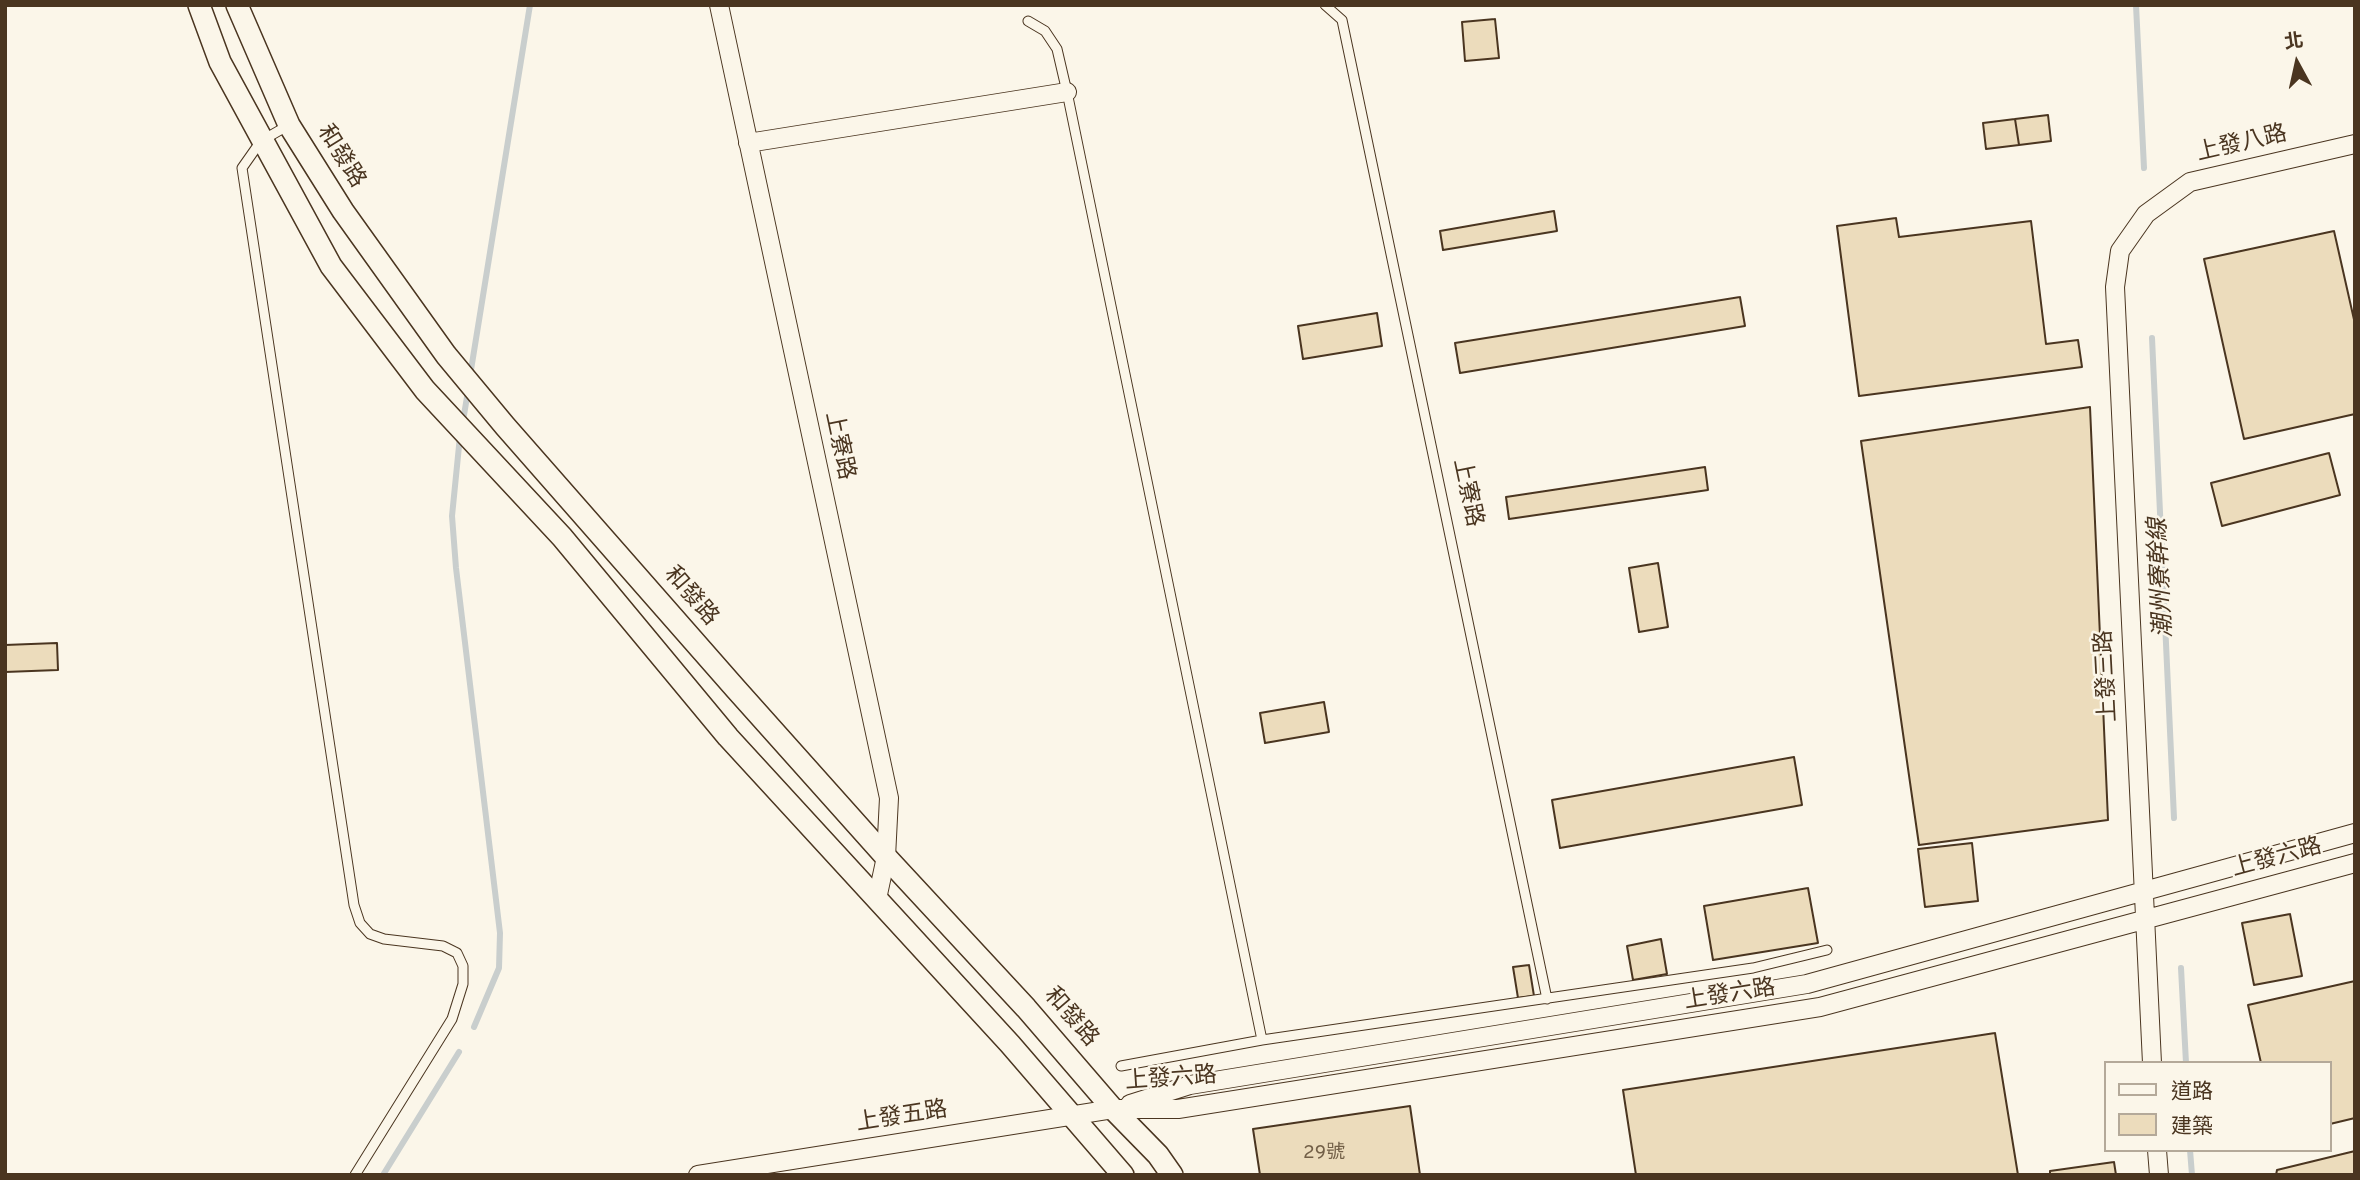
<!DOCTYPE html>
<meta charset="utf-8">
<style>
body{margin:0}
#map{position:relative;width:2360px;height:1180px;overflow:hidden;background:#fbf6e9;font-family:Overpass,"Noto Sans TC",sans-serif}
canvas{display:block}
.frame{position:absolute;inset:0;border:7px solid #4a3520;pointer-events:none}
.legend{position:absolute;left:2104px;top:1061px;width:228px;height:91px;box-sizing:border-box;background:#fbf6e9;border:2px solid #b4a999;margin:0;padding:9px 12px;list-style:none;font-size:21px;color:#4a3520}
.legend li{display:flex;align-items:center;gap:14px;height:35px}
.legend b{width:35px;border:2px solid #b4a999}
.north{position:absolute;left:2262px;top:28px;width:70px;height:70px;-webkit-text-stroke:5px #fbf6e9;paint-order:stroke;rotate:352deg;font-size:19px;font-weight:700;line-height:28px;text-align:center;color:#4a3520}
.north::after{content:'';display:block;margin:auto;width:24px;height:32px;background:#4a3520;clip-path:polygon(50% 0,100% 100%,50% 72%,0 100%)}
</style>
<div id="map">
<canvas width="2360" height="1180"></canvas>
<div class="frame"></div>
<ul class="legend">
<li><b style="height:9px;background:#fbf6e9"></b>道路</li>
<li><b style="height:19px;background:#ecdcbc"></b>建築</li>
</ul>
<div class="north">北</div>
</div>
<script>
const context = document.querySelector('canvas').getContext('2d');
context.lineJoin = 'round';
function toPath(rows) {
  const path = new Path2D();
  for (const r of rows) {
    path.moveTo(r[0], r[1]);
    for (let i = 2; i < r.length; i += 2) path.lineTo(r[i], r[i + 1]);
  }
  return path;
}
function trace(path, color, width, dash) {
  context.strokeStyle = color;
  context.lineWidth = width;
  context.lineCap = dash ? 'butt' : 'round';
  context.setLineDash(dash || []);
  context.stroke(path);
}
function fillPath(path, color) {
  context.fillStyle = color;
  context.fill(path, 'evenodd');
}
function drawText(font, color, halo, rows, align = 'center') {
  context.font = font + ' Overpass,"Noto Sans TC",sans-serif';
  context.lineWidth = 5;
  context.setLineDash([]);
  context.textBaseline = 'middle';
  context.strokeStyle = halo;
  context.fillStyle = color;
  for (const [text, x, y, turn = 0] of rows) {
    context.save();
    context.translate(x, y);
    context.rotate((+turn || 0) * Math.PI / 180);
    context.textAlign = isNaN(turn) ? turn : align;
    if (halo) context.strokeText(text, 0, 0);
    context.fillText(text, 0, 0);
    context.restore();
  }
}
const stream = toPath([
 [2136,5,2144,168],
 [2152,338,2174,818],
 [470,376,530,5],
 [463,421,468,391],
 [460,436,452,516,456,568,500,933,499,968,474,1027],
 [2181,968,2186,1063],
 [2190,1150,2192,1175],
 [383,1175,459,1052]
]);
const building = toPath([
 [1495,19,1499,58,1465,61,1462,22,1495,19],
 [2048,115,2051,141,2019,145,2015,119,2048,115],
 [2015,119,2019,145,1986,149,1983,123,2015,119],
 [1554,211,1557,231,1443,250,1440,231,1554,211],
 [1896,218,1899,237,2031,221,2046,344,2078,340,2082,367,1859,396,1837,226,1896,218],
 [2334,231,2355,324,2355,414,2244,439,2204,259,2334,231],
 [1740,297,1745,326,1460,373,1455,343,1740,297],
 [1377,313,1382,346,1303,359,1298,326,1377,313],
 [2090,407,2108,820,1919,845,1861,441,2090,407],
 [2329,453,2340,495,2222,526,2211,483,2329,453],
 [1705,467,1708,490,1509,519,1506,497,1705,467],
 [1658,563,1668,627,1639,632,1629,568,1658,563],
 [57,643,58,670,5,672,5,645,57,643],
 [1324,702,1329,732,1265,743,1260,713,1324,702],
 [1794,757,1802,805,1560,848,1552,800,1794,757],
 [1972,843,1978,901,1925,907,1918,849,1972,843],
 [1808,888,1818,943,1713,960,1704,906,1808,888],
 [2290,914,2302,976,2254,985,2242,923,2290,914],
 [1661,939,1667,974,1633,980,1627,946,1661,939],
 [1529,965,1534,996,1518,998,1513,967,1529,965],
 [2355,981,2355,1118,2330,1124,2330,1063,2261,1063,2248,1005,2355,981],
 [1995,1033,2018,1175,1636,1175,1623,1090,1995,1033],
 [1410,1106,1420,1175,1260,1175,1253,1129,1410,1106],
 [2355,1151,2355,1175,2276,1175,2277,1170,2355,1151],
 [2114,1162,2116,1175,2050,1175,2050,1171,2114,1162]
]);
const service = toPath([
 [1325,5,1342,20,1547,999],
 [1028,21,1045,31,1057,49,1067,92,1262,1040],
 [289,125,261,141,242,168,354,905,360,923,370,934,384,939,443,946,457,953,463,966,463,984,452,1019,355,1175],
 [1121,1066,1262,1040,1753,968,1827,950]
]);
const minor = toPath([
 [719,5,889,798,886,857,877,899],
 [748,143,1067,92],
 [2152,1063,2115,287,2120,251,2146,214,2190,182,2355,144],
 [1130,1104,1190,1085,1807,984,2355,833],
 [2157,1150,2159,1175],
 [698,1175,1113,1109,1178,1109,1820,1007,2355,863]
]);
const tertiary = toPath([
 [199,5,220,62,331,266,425,390,562,537,728,737,1010,1044,1123,1175],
 [237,5,289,125,343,211,446,355,505,426,735,688,886,857,1026,1008,1113,1109,1158,1155,1172,1175]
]);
const numberNames = [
 ["29號",1324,1154]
];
const streetNames = [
 ["上發八路",2242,145,-13],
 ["和發路",340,157,58],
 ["上寮路",838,446,78],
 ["上寮路",1466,493,78],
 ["和發路",690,597,49],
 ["上發三路",2108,676,-93],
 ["上發六路",2277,859,-15],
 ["上發六路",1730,996,-9],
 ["和發路",1070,1018,49],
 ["上發六路",1171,1080,-4],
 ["上發五路",902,1118,-9]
];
const waterNames = [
 ["潮州寮幹線",2163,578,-93]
];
trace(stream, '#c9cecd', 6);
fillPath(building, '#ecdcbc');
trace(building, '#4a3520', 2);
trace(service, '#4a3520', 11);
trace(minor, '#4a3520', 20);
trace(tertiary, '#4a3520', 24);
trace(service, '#fbf6e9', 9);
trace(minor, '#fbf6e9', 18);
trace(tertiary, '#fbf6e9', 21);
drawText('19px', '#725f47', null, numberNames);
drawText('23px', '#4a3520', '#fbf6e9', streetNames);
drawText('italic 24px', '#4a3520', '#fbf6e9', waterNames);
</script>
